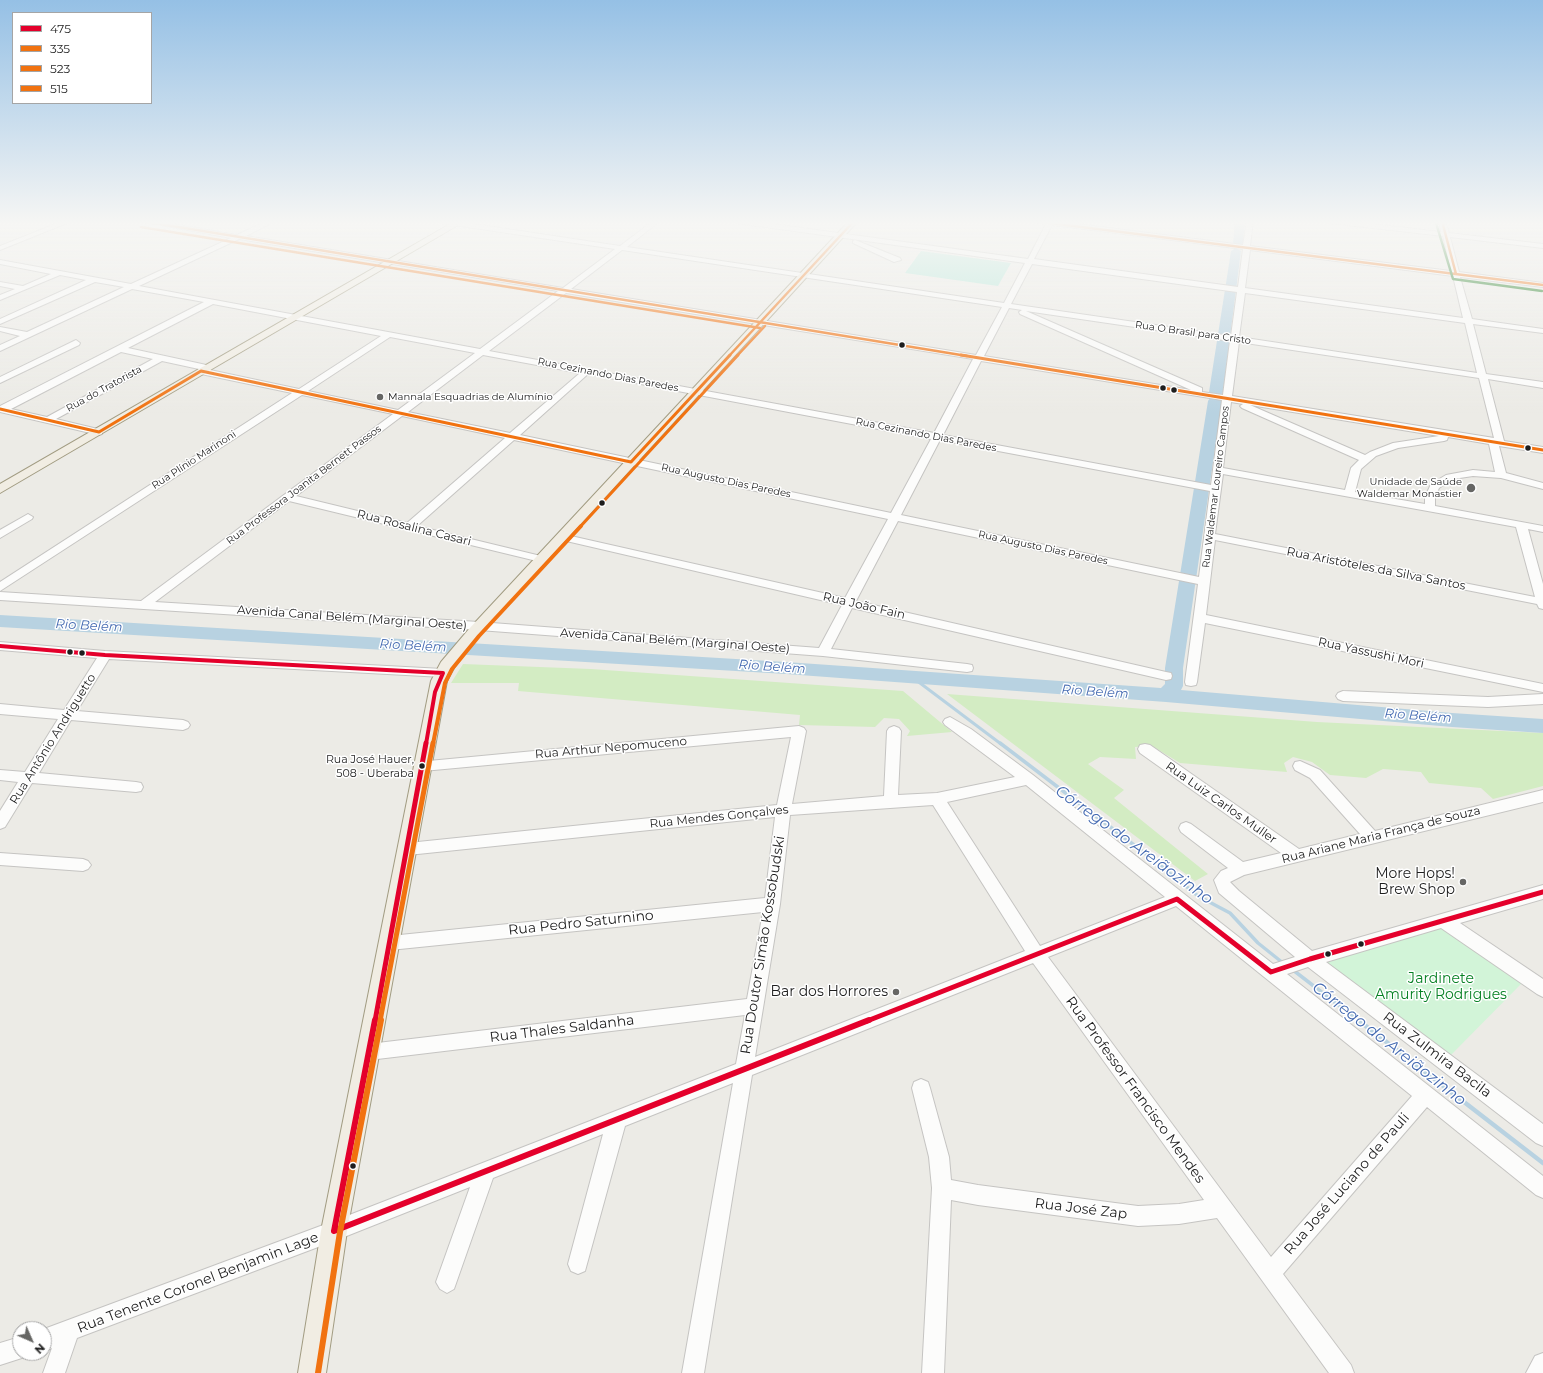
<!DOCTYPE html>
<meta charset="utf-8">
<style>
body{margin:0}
#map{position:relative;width:1543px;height:1373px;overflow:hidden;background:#ecebe6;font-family:Montserrat,sans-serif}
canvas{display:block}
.legend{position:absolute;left:12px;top:12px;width:140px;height:92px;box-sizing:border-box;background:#fff;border:1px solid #a5a5a5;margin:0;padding:5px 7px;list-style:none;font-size:12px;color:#1e1e1e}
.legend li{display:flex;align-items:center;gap:8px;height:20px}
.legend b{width:20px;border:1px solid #a5a5a5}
.north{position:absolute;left:12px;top:1321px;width:40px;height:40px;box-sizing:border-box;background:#fff;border:1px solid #a5a5a5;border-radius:50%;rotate:135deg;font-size:11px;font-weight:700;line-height:16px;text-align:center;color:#1e1e1e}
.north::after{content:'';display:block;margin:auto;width:14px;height:18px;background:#666664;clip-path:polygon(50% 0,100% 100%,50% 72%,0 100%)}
</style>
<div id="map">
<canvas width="1543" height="1373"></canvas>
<ul class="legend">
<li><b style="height:5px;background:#e4002b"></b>475</li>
<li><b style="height:5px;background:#f17210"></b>335</li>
<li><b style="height:5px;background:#f17210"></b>523</li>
<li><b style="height:5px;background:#f17210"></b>515</li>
</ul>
<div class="north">N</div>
</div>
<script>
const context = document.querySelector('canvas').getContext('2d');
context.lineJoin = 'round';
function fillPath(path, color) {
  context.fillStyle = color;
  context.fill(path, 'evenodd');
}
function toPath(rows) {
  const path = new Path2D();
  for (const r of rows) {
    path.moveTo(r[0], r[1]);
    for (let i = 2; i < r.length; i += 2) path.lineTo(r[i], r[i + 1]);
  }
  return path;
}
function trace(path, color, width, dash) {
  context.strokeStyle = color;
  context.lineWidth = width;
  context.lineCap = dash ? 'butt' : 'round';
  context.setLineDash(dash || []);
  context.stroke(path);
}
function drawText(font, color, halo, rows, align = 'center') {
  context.font = font + ' Montserrat,sans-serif';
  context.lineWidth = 3;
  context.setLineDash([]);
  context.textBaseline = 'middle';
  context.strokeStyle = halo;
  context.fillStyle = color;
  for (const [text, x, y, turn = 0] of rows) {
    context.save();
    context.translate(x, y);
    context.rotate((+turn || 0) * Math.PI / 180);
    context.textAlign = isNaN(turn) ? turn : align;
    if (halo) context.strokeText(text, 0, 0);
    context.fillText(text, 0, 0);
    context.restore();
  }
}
const grass = toPath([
 [463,664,591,669,903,691,952,732,907,736,910,731,899,719,884,718,875,727,799,725,800,715,518,691,519,683,451,683],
 [947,694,1317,722,1543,733,1543,786,1493,799,1481,788,1429,783,1421,772,1383,769,1366,778,1330,775,1312,762,1293,757,1284,763,1287,772,1180,763,1152,746,1135,747,1136,759,1100,757,1088,764,1124,790,1114,798,1208,874,1195,881]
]);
const park = toPath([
 [1443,925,1524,981,1448,1058,1319,960]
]);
const pitch = toPath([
 [921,251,1011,263,998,286,905,273]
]);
const streamFar2 = toPath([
 [912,677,1001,744]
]);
const streamFar1 = toPath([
 [1000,743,1151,858,1198,896,1230,913,1258,943,1283,963],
 [1293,970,1359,1021]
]);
const stream = toPath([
 [1358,1020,1543,1163]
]);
const river = toPath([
 [1235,221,1245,221,1243,243,1238,246,1233,243,1235,221],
 [1236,248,1241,251,1223,392,1221,395,1216,396,1211,395,1209,392,1231,251,1236,248],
 [1215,397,1220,398,1222,401,1183,668,1183,686,1181,690,1452,713,1543,719,1543,733,1452,727,1166,702,786,674,0,627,0,615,786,662,1161,688,1165,684,1165,668,1208,401,1210,398,1215,397]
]);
const minor = toPath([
 [63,221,72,221,0,250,0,246,63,221],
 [139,221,155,221,237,235,266,221,275,221,246,236,563,288,615,249,440,223,437,221,454,221,620,246,653,221,660,221,627,247,1004,303,1025,263,736,223,733,221,751,221,1028,259,1046,224,1031,221,1054,221,1243,245,1247,221,1253,221,1250,246,1451,271,1443,236,1329,223,1326,221,1347,221,1441,232,1439,221,1445,221,1449,233,1543,244,1543,248,1450,237,1459,272,1543,283,1543,287,1460,277,1472,319,1543,329,1543,333,1473,324,1486,374,1543,382,1543,388,1488,379,1504,441,1543,447,1543,453,1499,446,1506,473,1543,483,1543,489,1501,478,1473,476,1453,479,1439,488,1435,497,1435,506,1543,526,1543,532,1528,529,1543,584,1543,609,1539,608,1537,604,1215,540,1206,615,1543,684,1543,692,1205,623,1197,682,1196,685,1191,686,1186,685,1185,682,1198,584,898,521,856,601,1166,672,1171,673,1172,676,1171,679,1166,680,852,608,831,649,967,664,972,665,973,668,972,671,967,672,823,656,479,630,0,600,0,592,141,601,393,414,302,395,0,591,0,582,292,393,201,374,197,371,199,369,162,361,56,419,102,430,102,434,99,435,0,412,0,406,204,302,132,289,0,351,0,345,20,336,0,331,0,327,27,332,124,287,95,282,0,324,0,319,86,280,60,275,0,300,0,295,15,289,0,286,0,282,23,286,51,274,0,264,0,260,131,284,231,238,139,221],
 [1052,225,1243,249,1238,287,1034,259,1052,225],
 [239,239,558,291,480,349,139,286,239,239],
 [622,250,1002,307,976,355,571,289,622,250],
 [1250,250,1453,276,1463,318,1245,288,1250,250],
 [1032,264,1237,292,1231,336,1011,304,1032,264],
 [566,293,973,359,934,433,489,351,566,293],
 [1245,293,1465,323,1477,373,1239,337,1245,293],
 [213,304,381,336,299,389,210,370,212,368,211,366,128,348,213,304],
 [1009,308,1022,310,1019,312,1020,314,1191,390,984,356,1009,308],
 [1026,311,1230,341,1223,395,1202,392,1202,388,1026,311],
 [390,337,475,353,398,410,308,391,390,337],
 [1239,342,1479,378,1494,438,1232,396,1239,342],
 [121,352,153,359,47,417,11,409,121,352],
 [483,355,580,373,510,433,408,412,483,355],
 [981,361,1222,400,1211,485,943,435,981,361],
 [588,374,931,439,891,513,520,435,588,374],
 [1231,402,1243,404,1240,406,1242,408,1359,460,1351,468,1345,490,1223,468,1231,402],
 [1250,405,1439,436,1393,443,1370,452,1365,455,1250,405],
 [402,416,505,438,407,523,296,496,402,416],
 [1448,437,1489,444,1495,472,1473,470,1446,475,1431,484,1425,497,1425,504,1355,492,1361,469,1376,456,1398,448,1444,441,1447,440,1448,437],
 [514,440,888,519,845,598,562,534,557,537,562,540,842,605,819,648,479,622,155,602,289,501,541,562,545,561,547,559,545,557,417,526,514,440],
 [940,440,1210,491,1199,577,901,515,940,440],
 [1223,474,1516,527,1535,597,1215,534,1223,474],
 [855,240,900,258,901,260,894,262,853,243,853,241,855,240],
 [76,340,80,343,79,345,0,383,0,377,76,340],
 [28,514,33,517,32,519,0,538,0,530,28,514],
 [0,642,105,651,443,669,448,670,449,673,448,676,443,677,109,659,77,711,183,720,188,722,190,725,188,728,183,730,71,720,39,773,136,782,141,783,143,787,141,791,136,792,32,783,5,827,0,829,0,811,18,782,0,780,0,770,25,772,58,719,0,714,0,704,64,710,97,658,0,650,0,642],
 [1343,691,1488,697,1543,694,1543,704,1488,707,1343,701,1338,699,1336,696,1338,693,1343,691],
 [950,717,971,729,1033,775,1273,964,1295,957,1219,893,1214,880,1221,871,1228,868,1181,832,1179,828,1181,824,1186,822,1191,824,1243,862,1281,853,1140,753,1138,749,1140,745,1145,744,1150,745,1299,849,1360,834,1310,778,1295,770,1293,766,1295,762,1300,761,1320,770,1375,831,1543,790,1543,802,1244,875,1230,882,1239,891,1312,951,1543,885,1543,899,1460,923,1543,979,1543,997,1537,994,1441,928,1326,962,1543,1124,1543,1146,1536,1143,1308,967,1287,974,1543,1176,1543,1198,1536,1195,1427,1107,1283,1274,1351,1365,1354,1373,1329,1373,1217,1218,1179,1224,1138,1226,978,1205,951,1200,944,1373,922,1373,932,1188,929,1157,912,1088,914,1082,921,1079,928,1082,930,1088,949,1157,951,1180,978,1185,1138,1206,1179,1204,1204,1200,1033,963,752,1075,704,1373,682,1373,733,1083,625,1126,585,1271,578,1274,571,1271,568,1264,603,1134,493,1178,454,1289,447,1293,440,1289,436,1282,470,1187,334,1241,77,1338,65,1373,43,1373,52,1348,44,1351,44,1329,334,1221,736,1064,745,1015,369,1060,363,1058,360,1052,363,1046,369,1044,747,999,763,912,390,950,384,948,382,943,384,938,390,936,765,898,775,817,408,855,403,853,400,849,403,845,408,843,777,805,791,737,423,771,418,770,416,766,418,762,799,726,804,728,806,731,792,804,884,796,887,731,889,728,894,726,899,728,901,731,898,795,937,793,1015,777,945,725,943,722,945,719,950,717],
 [1026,785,1165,897,1040,946,947,802,1026,785],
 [933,805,1025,951,755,1057,780,904,790,815,933,805],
 [1176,906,1412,1096,1271,1257,1048,957,1176,906],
 [0,853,83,859,88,861,91,865,88,869,83,871,0,865,0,853],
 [20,1337,20,1353,29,1353,28,1356,0,1365,0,1343,20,1337],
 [1543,1353,1543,1373,1526,1373,1535,1356,1543,1353]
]);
const major = toPath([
 [455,221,465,221,0,493,0,484,455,221],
 [849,221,858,221,479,635,454,668,447,681,347,1231,326,1373,298,1373,321,1231,431,681,441,662,469,629,849,221]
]);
const bus1Far2 = toPath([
 [0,646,105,655,443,673,435,692,426,744]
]);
const bus1Far1 = toPath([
 [375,1021,426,743],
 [867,1021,1177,899,1271,972,1310,959,1543,892]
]);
const bus1 = toPath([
 [334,1231,375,1020],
 [334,1231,869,1020]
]);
const bus2Far4 = toPath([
 [141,227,760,328],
 [737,356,765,326]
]);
const bus2Far3 = toPath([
 [580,527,738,355]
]);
const bus2Far2 = toPath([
 [433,744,445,683,452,669,479,636,581,526]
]);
const bus2Far1 = toPath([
 [380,1021,433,743]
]);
const bus2 = toPath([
 [318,1373,340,1232,381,1020]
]);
const bus3Far1 = toPath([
 [1034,221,1543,285],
 [1442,221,1456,274],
 [729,356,854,221]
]);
const bus3 = toPath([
 [0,409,99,432,201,371,631,462,730,355]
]);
const bus4Far1 = toPath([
 [142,221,967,356]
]);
const bus4 = toPath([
 [961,355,1543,450]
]);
const bus5 = toPath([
 [1436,223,1453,279,1542,291]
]);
const markers = [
 [902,345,3.5,"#1e1e1e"],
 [1163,388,3.5,"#1e1e1e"],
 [1174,390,3.5,"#1e1e1e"],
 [380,397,4,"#666664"],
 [1528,448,3.5,"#1e1e1e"],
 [1471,488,5,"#666664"],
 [602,503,3.5,"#1e1e1e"],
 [70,652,3.5,"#1e1e1e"],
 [82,653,3.5,"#1e1e1e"],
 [422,766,3.5,"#1e1e1e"],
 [1463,882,4,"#666664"],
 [1361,944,3.5,"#1e1e1e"],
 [1328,954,3.5,"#1e1e1e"],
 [896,992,4,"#666664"],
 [353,1166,3.5,"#1e1e1e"]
];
const farStreetnames = [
 ["Rua O Brasil para Cristo",1193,333,8],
 ["Rua Cezinando Dias Paredes",608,375,11],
 ["Rua do Tratorista",104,389,-29],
 ["Rua Cezinando Dias Paredes",926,435,11],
 ["Rua Plínio Marinoni",194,460,-33],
 ["Rua Augusto Dias Paredes",726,481,12],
 ["Rua Professora Joanita Bernett Passos",304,485,-37],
 ["Rua Waldemar Loureiro Campos",1216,487,-83],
 ["Rua Augusto Dias Paredes",1043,548,12]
];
const farPoinames = [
 ["Mannala Esquadrias de Alumínio",388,397],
 ["Unidade de Saúde",1462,482,"right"],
 ["Waldemar Monastier",1462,494,"right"]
];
const busNames = [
 ["Rua José Hauer,",414,760],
 ["508 - Uberaba",414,774]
];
const streetNames = [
 ["Rua Rosalina Casari",414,528,14],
 ["Rua Aristóteles da Silva Santos",1376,569,11],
 ["Rua João Fain",864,606,13],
 ["Avenida Canal Belém (Marginal Oeste)",352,618,4],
 ["Avenida Canal Belém (Marginal Oeste)",675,641,4],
 ["Rua Yassushi Mori",1371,653,12],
 ["Rua Antônio Andriguetto",53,739,-58],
 ["Rua Arthur Nepomuceno",611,748,-5],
 ["Rua Luiz Carlos Muller",1221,803,35],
 ["Rua Mendes Gonçalves",719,817,-6],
 ["Rua Ariane Maria França de Souza",1381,835,-14]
];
const waterNames = [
 ["Rio Belém",89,626,3],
 ["Rio Belém",413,646,3],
 ["Rio Belém",772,667,4],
 ["Rio Belém",1095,692,4],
 ["Rio Belém",1418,716,4]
];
const nearPoinames = [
 ["More Hops!",1455,874],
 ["Brew Shop",1455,890],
 ["Bar dos Horrores",888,992]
];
const nearStreetnames = [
 ["Rua Pedro Saturnino",581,923,-6],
 ["Rua Doutor Simão Kossobudski",763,945,-81],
 ["Rua Thales Saldanha",562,1029,-7],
 ["Rua Zulmira Bacila",1437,1055,37],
 ["Rua Professor Francisco Mendes",1135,1090,54],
 ["Rua José Luciano de Pauli",1347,1184,-49],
 ["Rua José Zap",1081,1209,7],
 ["Rua Tenente Coronel Benjamin Lage",198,1283,-21]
];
const nearParknames = [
 ["Jardinete",1441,979],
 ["Amurity Rodrigues",1441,995]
];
const nearWaternames = [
 ["Córrego do Areiãozinho",1134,845,36],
 ["Córrego do Areiãozinho",1389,1044,38]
];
fillPath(grass, '#d3ecc3');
fillPath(park, '#d2f4d8');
fillPath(pitch, '#afe6d7');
trace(streamFar2, '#b8d2e1', 3);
trace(streamFar1, '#b8d2e1', 3.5);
trace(stream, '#b8d2e1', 4.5);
fillPath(river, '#b8d2e1');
trace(minor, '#c5c4c2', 2);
trace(major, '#a29c82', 2);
fillPath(minor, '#fcfcfb');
fillPath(major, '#f1ede3');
trace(bus1Far2, '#e4002b', 4);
trace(bus1Far1, '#e4002b', 5);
trace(bus1, '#e4002b', 6);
trace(bus2Far4, '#f17210', 2.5);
trace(bus2Far3, '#f17210', 3);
trace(bus2Far2, '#f17210', 4);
trace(bus2Far1, '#f17210', 5);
trace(bus2, '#f17210', 6);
trace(bus3Far1, '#f17210', 2.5);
trace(bus3, '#f17210', 3);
trace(bus4Far1, '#f17210', 2.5);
trace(bus4, '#f17210', 3);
trace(bus5, '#107210', 2.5);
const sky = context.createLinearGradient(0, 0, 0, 413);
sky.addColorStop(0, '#95c0e5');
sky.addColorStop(0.54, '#f6f6f4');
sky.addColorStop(1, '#f6f6f400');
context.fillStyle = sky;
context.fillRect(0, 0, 1543, 413);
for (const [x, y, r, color] of markers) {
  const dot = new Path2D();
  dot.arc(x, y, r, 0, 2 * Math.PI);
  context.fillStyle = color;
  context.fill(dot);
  trace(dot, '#fff', 1.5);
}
drawText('10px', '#1e1e1e', '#fff', farStreetnames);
drawText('10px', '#1e1e1e', '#fff', farPoinames, 'left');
drawText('11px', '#1e1e1e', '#fff', busNames, 'right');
drawText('12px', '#1e1e1e', '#fff', streetNames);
drawText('italic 13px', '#456bb2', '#fff', waterNames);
drawText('14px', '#1e1e1e', '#fff', nearPoinames, 'right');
drawText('14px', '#1e1e1e', '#fff', nearStreetnames);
drawText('14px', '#068123', '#fff', nearParknames);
drawText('italic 16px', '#456bb2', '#fff', nearWaternames);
</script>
